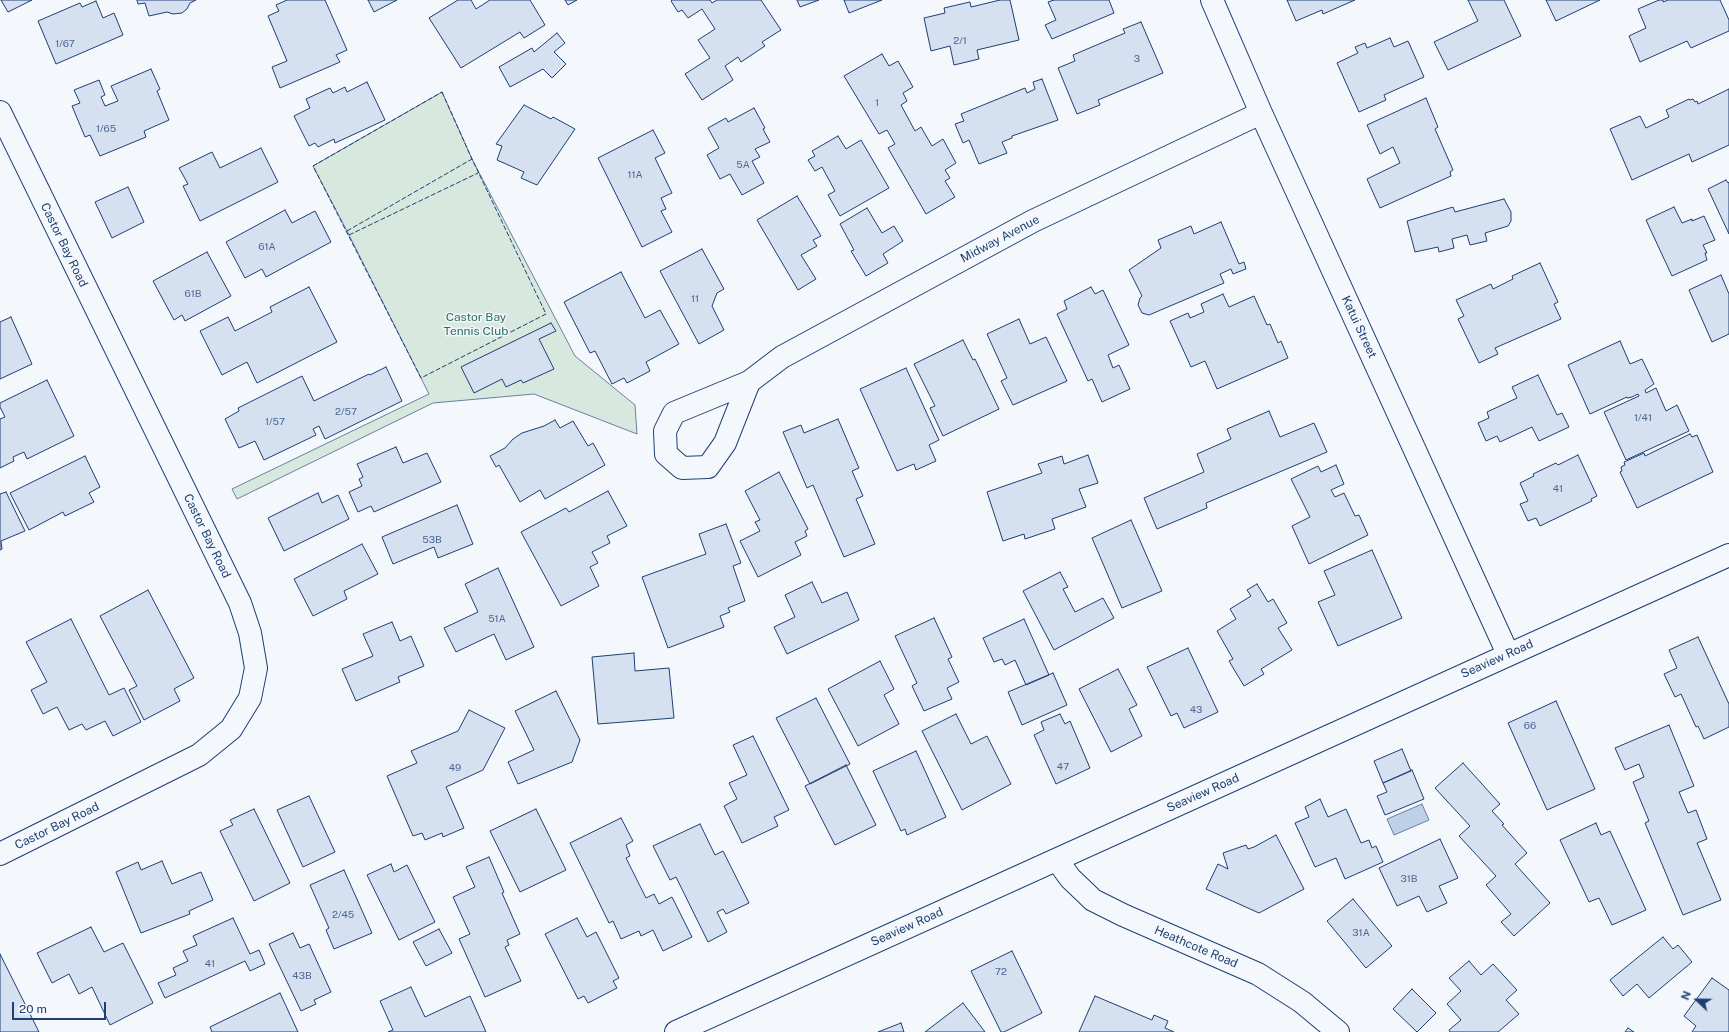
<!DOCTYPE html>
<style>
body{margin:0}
#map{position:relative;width:1729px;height:1032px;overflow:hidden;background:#f4f7fb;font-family:"Public Sans",sans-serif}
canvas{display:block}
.north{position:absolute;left:1677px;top:980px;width:40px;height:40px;-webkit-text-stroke:3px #f4f7fb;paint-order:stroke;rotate:292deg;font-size:11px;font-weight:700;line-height:16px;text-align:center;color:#1d3f73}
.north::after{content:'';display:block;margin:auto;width:14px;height:18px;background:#1d3f73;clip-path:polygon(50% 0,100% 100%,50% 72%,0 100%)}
.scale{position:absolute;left:12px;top:1002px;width:94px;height:18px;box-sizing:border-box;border:2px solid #1d3f73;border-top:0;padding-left:5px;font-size:12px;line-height:14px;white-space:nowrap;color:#1d3f73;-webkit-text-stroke:3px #f4f7fb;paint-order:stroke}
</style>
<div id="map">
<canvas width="1729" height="1032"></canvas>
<div class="north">N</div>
<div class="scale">20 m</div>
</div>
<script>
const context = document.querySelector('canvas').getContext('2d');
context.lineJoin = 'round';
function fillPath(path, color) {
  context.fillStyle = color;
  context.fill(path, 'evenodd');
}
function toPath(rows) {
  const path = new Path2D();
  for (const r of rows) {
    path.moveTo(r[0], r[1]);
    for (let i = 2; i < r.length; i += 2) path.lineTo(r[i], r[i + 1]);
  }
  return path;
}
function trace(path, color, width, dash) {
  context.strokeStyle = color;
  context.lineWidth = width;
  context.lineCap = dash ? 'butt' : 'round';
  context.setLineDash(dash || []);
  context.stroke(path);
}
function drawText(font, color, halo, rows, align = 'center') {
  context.font = font + ' "Public Sans",sans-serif';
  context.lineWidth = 3;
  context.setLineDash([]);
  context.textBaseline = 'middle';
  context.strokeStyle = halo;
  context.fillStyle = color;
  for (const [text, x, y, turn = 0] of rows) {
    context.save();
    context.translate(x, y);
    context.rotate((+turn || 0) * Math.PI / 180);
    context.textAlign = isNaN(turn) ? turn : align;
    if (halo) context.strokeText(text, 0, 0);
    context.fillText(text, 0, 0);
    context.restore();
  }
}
const green = toPath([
 [442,92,472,159,575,356,635,405,637,434,534,394,433,403,237,499,232,489,429,394,347,231,313,166,442,92]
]);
const water = toPath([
 [1422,804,1429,820,1394,835,1387,819,1422,804]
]);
const building = toPath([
 [1,0,32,0,8,12,1,0],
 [137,0,196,0,190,3,187,9,182,13,173,14,167,12,149,16,145,3,138,4,137,0],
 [287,0,325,0,347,50,336,55,340,62,280,88,272,67,287,61,268,16,279,11,276,5,287,0],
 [368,0,397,0,374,12,368,0],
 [458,0,471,0,476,9,490,0,530,0,545,25,524,38,520,32,461,68,429,18,458,0],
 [565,0,577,0,568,5,565,0],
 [672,0,710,0,712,3,717,0,761,0,781,30,762,42,765,46,741,62,738,57,725,66,733,80,702,100,685,74,710,58,698,40,715,29,702,9,688,18,682,10,678,12,671,1,672,0],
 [797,0,819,0,800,7,797,0],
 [844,0,882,0,849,13,844,0],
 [1000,0,1010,0,1019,40,977,50,979,59,954,65,950,46,931,51,924,18,945,13,944,8,970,2,971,7,1000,0],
 [1054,0,1109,0,1114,13,1052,39,1045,25,1056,20,1048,2,1054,0],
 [1287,0,1355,0,1323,14,1322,10,1296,21,1287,0],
 [1468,0,1504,0,1521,36,1448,70,1434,42,1478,21,1468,0],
 [1546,0,1600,0,1556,21,1546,0],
 [1659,0,1663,0,1663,2,1668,0,1720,0,1729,20,1729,31,1691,48,1687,41,1640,62,1629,36,1646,28,1638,9,1659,0],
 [96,1,103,18,114,13,123,35,56,64,38,21,80,3,82,7,96,1],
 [1141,22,1163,73,1098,100,1100,105,1077,114,1058,68,1075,61,1073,55,1125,33,1123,29,1141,22],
 [557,33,565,43,554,52,566,64,552,78,543,69,510,87,499,67,532,48,534,52,557,33],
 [1390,38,1394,47,1408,41,1424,77,1384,95,1386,100,1359,112,1337,63,1358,53,1355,47,1365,43,1367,48,1390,38],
 [882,54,889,66,898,61,913,87,903,93,907,101,901,105,915,131,921,127,932,146,943,139,956,163,945,170,950,178,945,181,955,197,926,214,888,148,895,144,887,130,879,134,844,76,882,54],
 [151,69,160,89,157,91,169,120,144,131,146,137,100,156,90,135,85,137,72,106,80,103,74,90,99,80,105,95,101,97,105,106,118,101,111,86,151,69],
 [1042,79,1058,120,1012,136,1012,138,1002,142,1007,153,979,164,969,140,963,143,955,124,964,121,961,114,1025,88,1027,93,1035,89,1033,82,1042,79],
 [367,82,385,120,335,143,334,139,318,147,315,143,309,146,294,116,310,108,306,99,330,88,333,93,345,87,347,92,367,82],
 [1729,89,1729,145,1692,162,1689,154,1632,180,1610,129,1640,116,1646,128,1669,117,1666,110,1689,99,1690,100,1693,99,1695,102,1697,101,1698,104,1729,89],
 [1426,98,1438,127,1435,129,1453,170,1450,172,1451,176,1380,208,1367,179,1400,163,1393,147,1380,154,1367,125,1426,98],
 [524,105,551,119,553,117,575,129,537,185,521,178,524,172,497,160,502,146,496,144,524,105],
 [754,108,765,128,763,129,770,142,755,149,760,157,752,161,764,183,742,195,730,174,720,179,707,155,719,148,708,128,726,118,728,122,754,108],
 [653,130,665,153,655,158,672,193,661,198,666,209,661,211,672,232,642,247,598,158,653,130],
 [838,136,846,149,861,140,889,188,840,216,828,195,835,191,822,167,815,171,808,160,815,156,812,151,838,136],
 [261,148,278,182,200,221,183,186,188,184,179,168,212,152,220,168,261,148],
 [1726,180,1728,183,1729,182,1729,234,1708,189,1726,180],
 [128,187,144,222,112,238,95,202,128,187],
 [797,196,821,236,813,240,817,246,801,255,816,279,798,290,757,220,797,196],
 [1504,199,1511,212,1511,221,1508,226,1485,233,1487,241,1470,245,1467,235,1452,239,1454,248,1439,252,1438,247,1415,252,1407,221,1453,207,1455,212,1504,199],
 [1674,207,1682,223,1692,219,1692,221,1704,216,1715,240,1703,245,1707,253,1705,253,1707,260,1672,276,1646,220,1674,207],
 [867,208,882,233,894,226,903,241,883,254,888,263,866,276,851,251,854,250,840,224,867,208],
 [285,210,292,223,315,211,331,242,266,277,262,269,245,278,226,242,285,210],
 [1221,222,1239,264,1244,262,1246,269,1233,274,1231,269,1220,274,1224,283,1149,315,1142,313,1138,305,1140,298,1142,296,1129,270,1161,248,1158,240,1191,226,1194,234,1221,222],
 [702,249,724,289,717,293,712,306,724,330,699,344,660,271,702,249],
 [207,252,231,296,185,321,182,315,174,320,153,281,207,252],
 [1540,263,1558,302,1554,304,1561,319,1495,348,1498,354,1479,363,1458,319,1464,316,1456,300,1491,284,1493,289,1513,279,1512,276,1540,263],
 [621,272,645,318,660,310,679,344,646,362,650,371,627,383,624,378,612,384,595,351,590,353,564,302,621,272],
 [1721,275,1729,294,1729,334,1712,342,1689,290,1721,275],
 [309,287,337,342,257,383,247,362,222,375,200,331,228,317,235,331,272,312,270,307,309,287],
 [1091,287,1095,294,1103,290,1129,345,1108,355,1113,368,1119,365,1130,389,1102,402,1092,379,1088,381,1057,314,1067,309,1064,301,1091,287],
 [1223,294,1229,307,1254,296,1267,325,1270,324,1278,343,1281,341,1288,358,1217,389,1205,361,1191,367,1170,321,1188,313,1190,318,1204,312,1201,304,1223,294],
 [11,317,32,364,0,379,0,322,11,317],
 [1019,319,1030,344,1046,337,1067,381,1013,405,1001,381,1007,378,987,334,1019,319],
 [551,323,556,331,539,339,554,369,523,383,521,380,506,387,502,379,474,393,461,367,551,323],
 [963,340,973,360,975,359,999,409,943,436,930,408,935,406,914,364,963,340],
 [1620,341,1630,364,1642,359,1654,384,1645,390,1646,393,1656,388,1666,411,1677,405,1689,431,1626,460,1604,412,1639,396,1638,394,1632,397,1627,398,1627,397,1590,414,1568,365,1620,341],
 [386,367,402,401,325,439,319,426,313,429,316,435,264,460,255,441,239,448,225,419,239,411,238,408,302,376,314,401,369,374,370,375,386,367],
 [906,368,939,440,929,445,936,461,916,470,914,464,897,471,860,389,906,368],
 [1538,375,1557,415,1562,413,1569,427,1539,441,1532,427,1500,442,1497,436,1486,441,1478,423,1489,418,1487,412,1517,398,1512,387,1538,375],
 [47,380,74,436,27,459,24,452,13,457,14,461,0,468,0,419,5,417,0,407,0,403,47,380],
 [1269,411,1280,437,1314,423,1327,452,1206,503,1207,508,1157,529,1144,498,1204,472,1197,454,1231,439,1227,429,1269,411],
 [838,419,859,468,852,471,863,496,856,499,875,544,844,557,813,485,807,488,783,432,801,425,804,433,838,419],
 [555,420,560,428,573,421,588,446,593,443,605,465,545,499,540,490,520,502,499,465,496,467,490,456,505,448,513,439,522,433,544,426,555,420],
 [1690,434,1692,437,1697,435,1713,472,1637,508,1620,472,1622,471,1621,467,1625,465,1624,462,1644,453,1645,456,1690,434],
 [396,447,403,463,427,453,441,482,374,512,371,506,358,512,349,492,362,486,359,479,363,477,357,464,396,447],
 [1088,455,1098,483,1079,489,1086,507,1052,519,1055,529,1025,539,1024,534,1003,541,987,492,1042,473,1038,464,1062,456,1064,464,1088,455],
 [1578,455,1597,496,1591,499,1592,501,1540,526,1536,518,1528,521,1520,504,1528,501,1520,483,1534,476,1533,474,1556,463,1558,465,1578,455],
 [85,456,100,487,89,493,94,502,65,516,63,512,29,530,10,493,85,456],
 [1336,465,1344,484,1331,490,1335,497,1344,493,1355,516,1359,515,1368,535,1309,564,1292,526,1310,517,1291,479,1318,466,1321,472,1336,465],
 [779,472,808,529,805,531,807,536,795,542,801,555,758,577,740,541,760,531,755,522,760,520,745,491,779,472],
 [608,491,627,526,607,536,610,543,592,552,598,563,590,567,599,586,561,606,521,532,566,508,569,512,608,491],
 [6,492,25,531,1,541,2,549,0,550,0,494,6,492],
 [318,493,322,503,338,495,349,519,284,551,268,518,318,493],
 [457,505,473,544,438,558,434,547,393,564,382,537,457,505],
 [1131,520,1162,591,1122,608,1092,538,1131,520],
 [726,524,741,563,733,566,745,601,728,608,730,612,720,616,724,627,668,648,642,577,706,554,699,534,726,524],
 [362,544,378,574,344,591,347,599,313,616,294,579,362,544],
 [1372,550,1402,618,1338,646,1318,602,1335,595,1324,571,1372,550],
 [498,568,534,647,506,660,494,634,456,652,444,628,478,612,465,584,498,568],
 [1060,572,1068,587,1063,589,1075,612,1103,598,1114,618,1054,650,1023,591,1060,572],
 [812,582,822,603,847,592,859,620,787,654,774,627,795,617,785,595,812,582],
 [1257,584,1268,602,1273,599,1287,623,1278,628,1292,650,1261,669,1264,674,1244,686,1229,661,1233,659,1217,631,1236,619,1230,609,1251,596,1247,590,1257,584],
 [148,590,194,678,174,689,180,701,144,720,129,690,137,686,100,616,148,590],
 [934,618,952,657,948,659,959,682,947,688,952,699,924,711,912,686,917,683,895,636,934,618],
 [71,619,109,695,124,688,141,722,113,736,105,721,86,730,82,724,69,730,57,707,43,714,31,690,47,682,26,642,71,619],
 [1024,619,1049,675,1026,685,1015,660,1005,665,1002,659,994,662,983,638,1024,619],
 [392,622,400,641,411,636,424,666,398,677,400,682,356,701,342,669,373,656,363,634,392,622],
 [1698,637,1729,704,1729,727,1704,739,1698,726,1696,727,1681,694,1675,697,1664,674,1677,668,1669,650,1698,637],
 [1188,648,1218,712,1184,728,1177,713,1171,716,1147,667,1188,648],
 [634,653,635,671,669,668,674,718,598,724,592,657,634,653],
 [880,661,894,689,884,695,899,724,858,746,828,689,880,661],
 [1118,669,1137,705,1129,709,1142,736,1111,752,1079,689,1118,669],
 [1053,673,1067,705,1022,725,1008,692,1053,673],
 [556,691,580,740,572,762,518,784,508,762,534,750,515,711,556,691],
 [816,698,850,764,810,784,776,718,816,698],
 [1556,701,1595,789,1547,810,1508,723,1556,701],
 [469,710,505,728,483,770,446,787,464,828,443,837,442,833,425,840,422,833,413,836,387,776,417,763,411,751,458,731,469,710],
 [956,714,971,744,987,736,1011,784,962,810,922,731,956,714],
 [1060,714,1065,724,1070,721,1090,768,1056,784,1034,735,1044,730,1041,722,1060,714],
 [1669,725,1694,786,1679,792,1688,813,1696,810,1707,839,1697,843,1721,900,1683,915,1645,823,1649,821,1633,782,1644,777,1639,764,1625,770,1615,748,1669,725],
 [753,736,789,810,774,817,778,826,742,843,724,806,737,799,729,783,747,775,733,745,753,736],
 [1402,749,1411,771,1383,783,1374,761,1402,749],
 [916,751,946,817,907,835,905,829,901,831,873,771,916,751],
 [1463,763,1500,804,1492,811,1504,824,1502,825,1527,853,1515,864,1550,903,1514,936,1501,922,1511,914,1486,885,1496,876,1459,836,1470,826,1435,788,1463,763],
 [846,765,876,825,835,845,805,786,846,765],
 [1412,770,1424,799,1385,815,1377,796,1387,792,1383,783,1412,770],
 [309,796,335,852,303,867,277,810,309,796],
 [1320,799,1328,817,1346,809,1361,843,1369,840,1372,848,1376,846,1383,862,1345,879,1336,858,1315,867,1295,823,1309,817,1305,807,1320,799],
 [254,809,290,883,254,901,220,831,233,825,230,820,254,809],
 [536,809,566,870,520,892,490,831,536,809],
 [621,818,633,841,626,845,630,856,626,858,646,898,654,894,659,904,672,897,692,937,663,951,653,930,641,936,639,931,621,939,613,921,609,923,570,843,621,818],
 [1596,823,1601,835,1610,831,1646,910,1612,925,1599,898,1589,902,1560,840,1596,823],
 [700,824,715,855,723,851,749,903,726,914,723,909,717,912,727,932,708,942,676,877,670,880,653,846,700,824],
 [1276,835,1304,889,1259,913,1206,889,1218,864,1228,869,1223,853,1246,845,1248,849,1254,847,1276,835],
 [1440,839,1458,878,1439,886,1447,903,1427,912,1419,896,1397,906,1379,868,1440,839],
 [489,857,504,892,502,893,520,934,507,940,509,945,505,947,521,981,485,997,459,939,470,934,453,897,475,887,466,867,489,857],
 [162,861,172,884,201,872,213,900,189,911,190,914,141,933,116,872,138,862,141,870,162,861],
 [391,864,394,872,407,865,435,922,399,940,367,875,391,864],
 [344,870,372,933,334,949,326,930,329,928,310,885,344,870],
 [1353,899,1392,946,1366,968,1327,921,1353,899],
 [233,918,250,954,259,950,265,964,250,971,245,961,165,998,158,983,176,975,173,968,188,961,183,951,197,945,193,936,233,918],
 [577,918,587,937,596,932,619,978,613,981,617,988,588,1003,584,996,578,999,545,934,577,918],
 [91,927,104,952,123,943,153,1003,110,1025,92,987,79,994,69,974,52,983,37,953,91,927],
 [439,929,452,953,426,966,413,942,439,929],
 [293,933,300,948,309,944,331,992,314,1000,316,1004,301,1011,269,944,293,933],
 [1663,937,1673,949,1678,945,1692,962,1649,998,1637,984,1623,996,1610,980,1663,937],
 [1012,951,1042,1013,1004,1032,1001,1032,971,971,1012,951],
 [0,954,39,1032,0,1032,0,954],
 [1469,961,1481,975,1493,964,1517,990,1506,1000,1519,1014,1498,1032,1450,1032,1449,1030,1461,1020,1447,1004,1461,991,1449,978,1469,961],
 [1712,978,1729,990,1729,1032,1692,1032,1696,1026,1684,1016,1712,978],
 [411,987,425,1017,470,996,486,1032,388,1032,393,1030,380,1001,411,987],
 [1412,989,1436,1013,1417,1032,1393,1009,1412,989],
 [280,993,298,1032,212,1032,210,1027,280,993],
 [1095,996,1152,1020,1154,1015,1168,1021,1165,1028,1174,1032,1079,1032,1095,996],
 [963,1003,985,1032,925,1032,963,1003],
 [901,1023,904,1032,878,1032,901,1023],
 [1628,1028,1634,1032,1625,1032,1628,1028]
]);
const minor = toPath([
 [1212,0,1261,113,1508,654],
 [0,112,240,603,250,633,256,668,250,698,231,729,199,755,0,854],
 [749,382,725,443,708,467,682,468,666,454,665,431,674,413,749,382,782,357,1033,221,1261,113],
 [1057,860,1070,878,1093,900,1123,915,1258,974,1302,1002,1338,1032],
 [676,1032,1729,555]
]);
const fence = toPath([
 [442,92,472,159,546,314,421,378,313,166,442,92],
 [347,231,472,159],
 [349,235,478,173]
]);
const numberNames = [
 ["2/1",960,41],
 ["1/67",65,44],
 ["3",1137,59],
 ["1",877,103],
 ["1/65",106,129],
 ["5A",743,165],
 ["11A",635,175],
 ["61A",267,247],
 ["61B",193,294],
 ["11",695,299],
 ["2/57",346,412],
 ["1/41",1643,418],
 ["1/57",275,422],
 ["41",1558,489],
 ["53B",432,540],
 ["51A",497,619],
 ["43",1196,710],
 ["66",1530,726],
 ["47",1063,767],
 ["49",455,768],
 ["31B",1409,879],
 ["2/45",343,915],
 ["31A",1361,933],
 ["41",210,964],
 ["72",1001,972],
 ["43B",302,976]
];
const streetNames = [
 ["Midway Avenue",1000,239,-28],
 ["Castor Bay Road",64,245,64],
 ["Katui Street",1359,327,65],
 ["Castor Bay Road",207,536,64],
 ["Seaview Road",1497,659,-24],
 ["Seaview Road",1203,793,-24],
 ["Castor Bay Road",57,826,-26],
 ["Seaview Road",907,927,-24],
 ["Heathcote Road",1196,947,23]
];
const parkNames = [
 ["Castor Bay",476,317],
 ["Tennis Club",476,331]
];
fillPath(green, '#d7e8df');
trace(green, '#687fa3', 1);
fillPath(water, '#bed0e5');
trace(water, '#687fa3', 1);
fillPath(building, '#d5e0f0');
trace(building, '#1d3f73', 1);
trace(minor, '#1d3f73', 24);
trace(minor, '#f4f7fb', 22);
trace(fence, '#1d3f73', 1, [5, 2]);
drawText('10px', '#4b6792', null, numberNames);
drawText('12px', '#1d3f73', '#f4f7fb', streetNames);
drawText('12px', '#2c6c60', '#f4f7fb', parkNames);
</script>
